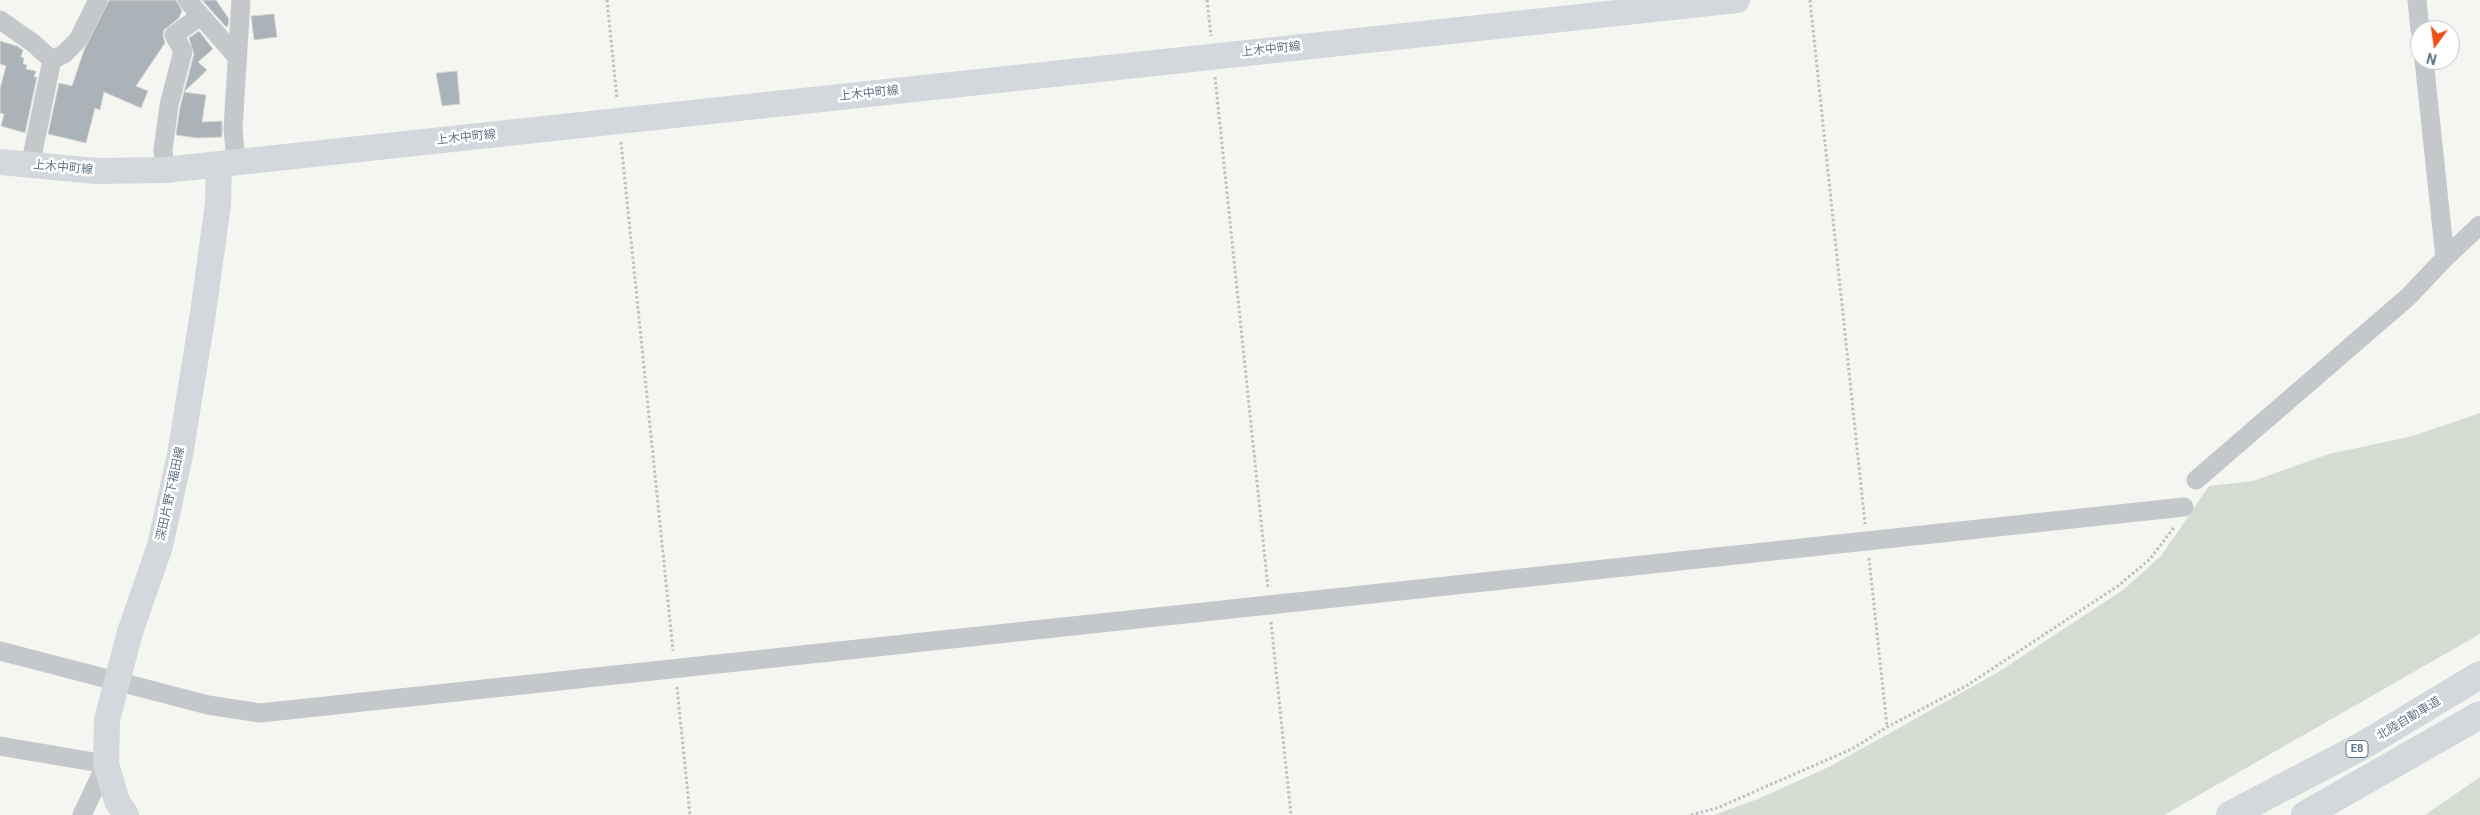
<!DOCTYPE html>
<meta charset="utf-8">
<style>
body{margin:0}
#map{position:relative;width:2480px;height:815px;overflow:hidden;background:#f5f5f1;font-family:Roboto,sans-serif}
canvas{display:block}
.north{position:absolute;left:2410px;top:20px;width:50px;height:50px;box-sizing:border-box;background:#fff;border:1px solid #c0c7ce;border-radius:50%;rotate:194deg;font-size:14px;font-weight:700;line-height:20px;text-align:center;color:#627484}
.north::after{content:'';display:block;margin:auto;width:18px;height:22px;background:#ee5018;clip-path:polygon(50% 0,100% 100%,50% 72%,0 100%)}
</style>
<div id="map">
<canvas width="2480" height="815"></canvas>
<div class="north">N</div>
</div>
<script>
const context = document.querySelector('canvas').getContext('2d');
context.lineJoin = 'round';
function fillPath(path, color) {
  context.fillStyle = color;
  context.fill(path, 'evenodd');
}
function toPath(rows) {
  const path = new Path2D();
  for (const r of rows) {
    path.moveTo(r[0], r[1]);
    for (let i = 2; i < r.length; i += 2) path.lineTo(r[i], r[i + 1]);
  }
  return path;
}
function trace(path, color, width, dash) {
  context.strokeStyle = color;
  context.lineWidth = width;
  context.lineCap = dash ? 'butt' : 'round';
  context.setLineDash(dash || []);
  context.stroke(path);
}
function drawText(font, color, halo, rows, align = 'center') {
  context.font = font + ' Roboto,"Noto Sans JP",sans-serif';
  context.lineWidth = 5;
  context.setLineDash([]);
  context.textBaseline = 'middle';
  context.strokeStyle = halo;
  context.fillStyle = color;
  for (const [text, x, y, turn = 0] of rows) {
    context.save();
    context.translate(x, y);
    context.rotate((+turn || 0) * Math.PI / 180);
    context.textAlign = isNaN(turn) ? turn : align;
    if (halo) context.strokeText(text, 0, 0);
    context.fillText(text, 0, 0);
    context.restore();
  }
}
const green = toPath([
 [2480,413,2480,634,2164,815,1714,815,1758,799,1831,766,1995,674,2123,590,2161,556,2209,486,2253,481,2329,454,2413,436],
 [2480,777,2480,815,2425,815]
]);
const building = toPath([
 [109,0,176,0,182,11,179,18,164,30,163,36,165,43,136,86,148,91,141,108,104,92,100,110,95,108,86,143,48,134,59,83,72,86,84,50,109,0],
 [202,0,216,0,229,19,228,26,226,27,202,0],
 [274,14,277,37,254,40,251,16,274,14],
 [199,31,213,49,198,62,207,70,184,92,206,95,202,122,222,121,222,137,197,138,176,135,180,107,194,54,189,38,199,31],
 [0,41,17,46,23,50,21,57,24,58,23,64,27,65,26,69,36,71,34,77,37,77,25,133,1,126,4,114,0,113,0,89,6,66,0,64,0,41],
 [457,71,460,104,442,106,436,73,457,71]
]);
const path = toPath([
 [607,0,617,99],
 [1207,0,1211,36],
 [1810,0,1865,524],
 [1215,77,1268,588],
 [621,142,673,651],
 [1869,558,1887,727],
 [1271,622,1291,815],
 [677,687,690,815],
 [1691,815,1717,808,1852,749,1887,727,1966,686,2118,586,2150,559,2175,526]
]);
const street = toPath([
 [187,0,237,57],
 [2417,0,2420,30],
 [0,20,33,43,52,60,30,166],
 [52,60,64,54,78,40,98,0],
 [2424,60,2445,258],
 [236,163,233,128,241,0],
 [165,170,163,150,169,105,183,51,174,35,199,17],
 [2196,480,2408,297,2445,258,2480,225],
 [0,651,208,705,260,713,2184,507],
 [0,746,106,764,82,815]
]);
const secondary = toPath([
 [0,162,96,171,165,170,1737,0],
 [126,815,117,801,106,764,107,720,130,632,160,546,180,455,203,313,218,204,219,164]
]);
const highway = toPath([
 [2230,815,2362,746,2480,675],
 [2305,815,2480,715]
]);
const shields = [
 [2357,749,22]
];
const shieldNames = [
 ["E8",2357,749]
];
const streetNames = [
 ["上木中町線",1271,50,-6],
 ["上木中町線",869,94,-6],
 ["上木中町線",466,138,-6],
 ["上木中町線",63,168,5],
 ["深田片野下福田線",171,494,-78],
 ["北陸自動車道",2409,719,-31]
];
fillPath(green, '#d5ddd2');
fillPath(building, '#abb3b8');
trace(building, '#d6d6d4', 1);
trace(path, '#bec0c2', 3, [2.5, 2.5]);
trace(street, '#c4c8cb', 19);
trace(secondary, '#d3d8dc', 26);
trace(highway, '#d3d8dc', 28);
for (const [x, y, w] of shields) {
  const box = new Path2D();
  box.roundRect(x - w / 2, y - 8.5, w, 17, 4);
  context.fillStyle = '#fff';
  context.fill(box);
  trace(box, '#627484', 1);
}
drawText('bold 11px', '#627484', null, shieldNames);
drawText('12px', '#627484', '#fff', streetNames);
</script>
